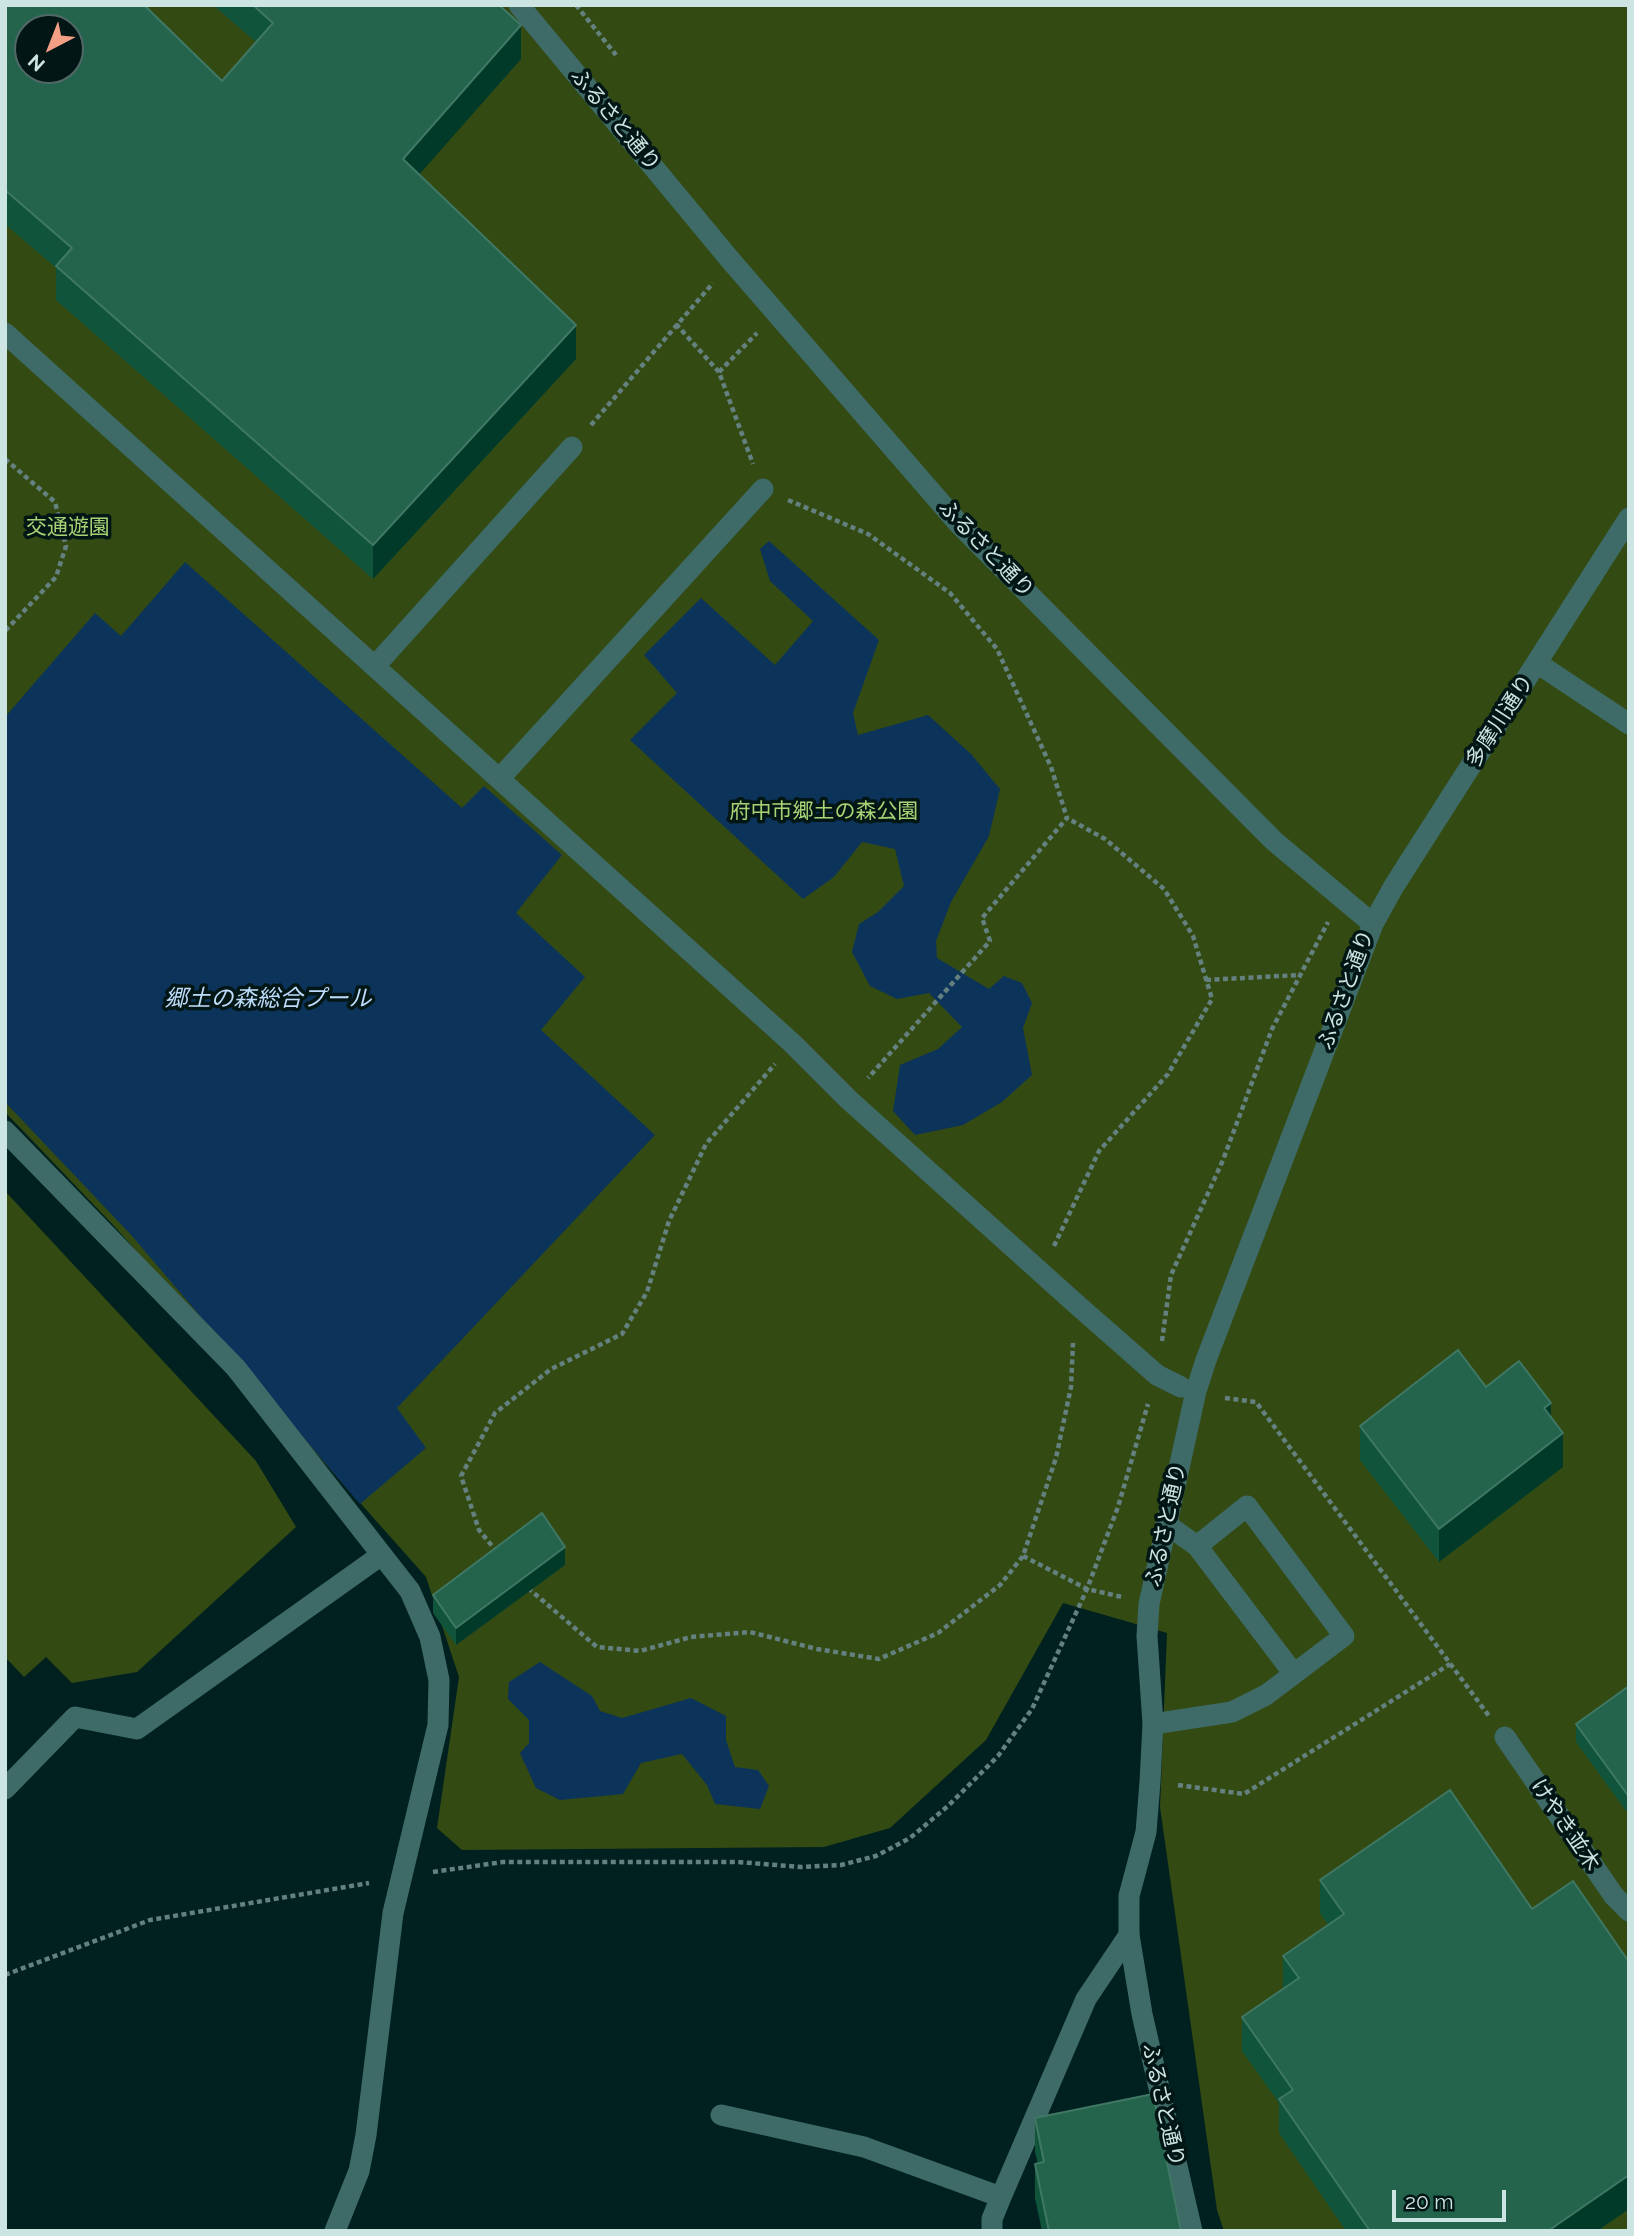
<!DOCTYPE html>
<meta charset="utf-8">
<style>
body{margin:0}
#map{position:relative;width:1634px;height:2236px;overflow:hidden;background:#00211f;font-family:Raleway,sans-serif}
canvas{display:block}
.frame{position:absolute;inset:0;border:7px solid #cce4e2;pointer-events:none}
.north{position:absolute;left:14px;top:14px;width:70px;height:70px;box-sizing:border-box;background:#011615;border:2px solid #526867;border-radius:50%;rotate:222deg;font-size:19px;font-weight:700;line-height:28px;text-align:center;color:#cce4e2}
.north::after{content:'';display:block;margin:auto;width:24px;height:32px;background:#f39f85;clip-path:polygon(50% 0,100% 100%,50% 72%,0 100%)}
.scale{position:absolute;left:1392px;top:2190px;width:114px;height:32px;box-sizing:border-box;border:4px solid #cce4e2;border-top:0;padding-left:9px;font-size:21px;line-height:24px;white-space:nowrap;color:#cce4e2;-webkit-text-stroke:5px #011615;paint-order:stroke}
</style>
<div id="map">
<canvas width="1634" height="2236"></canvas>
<div class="frame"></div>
<div class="north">N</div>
<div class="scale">20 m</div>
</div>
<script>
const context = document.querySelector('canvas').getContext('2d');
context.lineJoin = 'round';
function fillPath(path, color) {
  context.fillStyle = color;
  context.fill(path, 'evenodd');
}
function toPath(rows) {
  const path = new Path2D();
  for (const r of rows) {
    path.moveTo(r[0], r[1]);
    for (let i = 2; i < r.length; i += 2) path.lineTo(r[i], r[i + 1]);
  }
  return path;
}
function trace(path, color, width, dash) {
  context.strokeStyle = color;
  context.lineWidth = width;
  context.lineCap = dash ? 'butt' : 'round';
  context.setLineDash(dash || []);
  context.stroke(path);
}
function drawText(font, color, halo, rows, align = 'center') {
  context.font = font + ' Raleway,"Noto Sans JP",sans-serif';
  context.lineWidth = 7;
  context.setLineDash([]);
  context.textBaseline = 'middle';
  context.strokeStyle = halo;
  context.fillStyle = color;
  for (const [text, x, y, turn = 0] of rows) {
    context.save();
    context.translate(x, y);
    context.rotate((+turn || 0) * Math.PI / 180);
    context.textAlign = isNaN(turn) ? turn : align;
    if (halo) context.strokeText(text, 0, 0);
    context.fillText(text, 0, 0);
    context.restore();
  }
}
const green = toPath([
 [5,5,1629,5,1629,2231,1224,2231,1217,2210,1160,1807,1167,1633,1063,1603,986,1740,890,1828,824,1847,462,1850,437,1828,459,1677,426,1577,115,1227,5,1112],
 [28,28,70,28,70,70,28,70],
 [5,1191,256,1461,296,1527,137,1672,72,1683,46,1657,24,1677,5,1657]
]);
const water = toPath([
 [769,541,879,640,853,713,858,735,928,715,971,754,1000,789,989,836,951,902,936,941,937,958,989,989,1004,976,1022,983,1032,1003,1023,1028,1032,1075,1002,1102,963,1125,915,1135,893,1111,900,1065,938,1049,962,1027,929,993,897,999,870,986,852,952,859,924,878,912,904,886,895,849,862,842,834,877,803,899,630,740,677,693,644,655,701,598,775,665,813,621,770,581,760,549],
 [185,562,462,808,484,786,562,855,516,913,585,977,541,1030,655,1135,397,1408,426,1448,360,1504,132,1236,5,1102,5,717,95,613,121,636],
 [540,1662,592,1696,600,1711,622,1718,691,1698,726,1716,726,1740,735,1767,758,1770,769,1786,760,1809,715,1804,707,1785,682,1754,641,1763,623,1794,560,1800,536,1788,520,1753,529,1743,529,1720,508,1699,509,1682]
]);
const path = toPath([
 [576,5,616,55],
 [676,324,719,372,753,464],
 [719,372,757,333],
 [591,425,713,283],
 [5,459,55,502,66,546,56,577,5,631],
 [788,500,868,534,950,593,997,649,1051,767,1067,818,982,918,990,941,868,1078],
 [1206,980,1299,975],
 [1054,1246,1099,1151,1168,1074,1212,999,1193,936,1164,889,1105,839,1067,818],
 [1162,1341,1171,1275,1223,1160,1272,1029,1328,922],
 [1225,1398,1256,1402,1489,1716],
 [497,1552,479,1530,461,1476,495,1413,551,1369,622,1334,647,1292,669,1221,706,1144,775,1064],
 [1023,1556,1087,1589,1122,1597],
 [528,1588,597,1647,640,1651,691,1637,750,1632,817,1649,879,1659,938,1633,1000,1585,1023,1556,1056,1458,1071,1387,1073,1343],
 [1178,1785,1244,1794,1450,1664],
 [433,1872,503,1862,738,1862,801,1867,841,1865,876,1856,910,1838,948,1806,998,1756,1032,1709,1087,1589,1118,1507,1148,1404],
 [5,1975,150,1920,369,1883]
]);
const service = toPath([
 [1166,1524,1197,1546,1294,1674],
 [1153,1724,1232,1712,1266,1695,1344,1636,1247,1506,1197,1546]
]);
const pedestrian = toPath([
 [5,333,792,1043,848,1099,1075,1303,1157,1375,1181,1387],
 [1537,663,1629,724],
 [375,666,572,447],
 [500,778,763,489],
 [1505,1737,1614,1896,1629,1911]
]);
const minor = toPath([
 [5,1131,236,1368,410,1591,430,1637,439,1680,438,1725,393,1913,366,2135,359,2171,335,2231],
 [5,1789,75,1717,137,1729,380,1556],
 [1129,1935,1142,2014,1192,2231],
 [721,2115,864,2147,1001,2197],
 [992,2231,992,2219,1001,2197,1086,1999,1129,1935]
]);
const tertiary = toPath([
 [519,5,732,262,959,524,1274,841,1373,924],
 [1129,1935,1129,1896,1146,1832,1150,1782,1153,1724,1147,1636,1149,1604,1196,1391,1206,1360,1373,924,1394,886,1629,518]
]);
const wall = toPath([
 [5,5,222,81,256,42,213,5,499,5,521,59,419,174,576,359,373,579,56,300,56,268,5,224],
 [1486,1387,1551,1417,1563,1467,1439,1562,1360,1460,1360,1426],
 [565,1565,456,1645,433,1613,433,1595],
 [1629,1686,1629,1815,1576,1742,1576,1724],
 [1320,1880,1532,1909,1629,1962,1629,2209,1597,2231,1346,2231,1279,2133,1279,2103,1242,2051,1242,2017,1283,1989,1283,1956,1328,1925,1320,1913],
 [1035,2118,1181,2231,1042,2231,1035,2198,1035,2164,1038,2164,1035,2152]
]);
const shadedWall = toPath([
 [521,25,521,59,403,193,403,159],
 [576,325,576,359,373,579,373,545],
 [1551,1403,1551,1436,1544,1408],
 [1563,1433,1563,1467,1439,1562,1439,1529],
 [565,1547,565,1565,456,1645,456,1628],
 [1629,2175,1629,2209,1597,2231,1548,2231]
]);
const building = toPath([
 [5,5,144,5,222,81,273,23,253,5,499,5,521,25,403,159,576,325,373,545,56,266,72,248,5,190,5,5],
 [28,28,70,28,70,70,28,70,28,28],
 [1458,1350,1486,1387,1519,1361,1551,1403,1544,1408,1563,1433,1439,1529,1360,1426,1458,1350],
 [542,1513,565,1547,456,1628,433,1595,542,1513],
 [1629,1686,1629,1797,1576,1724,1629,1686],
 [1450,1790,1532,1909,1573,1881,1629,1962,1629,2175,1548,2231,1370,2231,1279,2099,1293,2090,1242,2017,1299,1978,1283,1956,1344,1914,1320,1880,1450,1790],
 [1153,2094,1181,2231,1049,2231,1035,2164,1044,2162,1035,2118,1153,2094]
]);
const streetNames = [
 ["ふるさと通り",615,120,50],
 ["ふるさと通り",986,549,46],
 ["多摩川通り",1500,721,-57],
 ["ふるさと通り",1346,990,-70],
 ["ふるさと通り",1166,1525,-78],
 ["けやき並木",1565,1825,56],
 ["ふるさと通り",1163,2105,77]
];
const parkNames = [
 ["交通遊園",68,528],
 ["府中市郷土の森公園",824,812]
];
const waterNames = [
 ["郷土の森総合プール",268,999]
];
fillPath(green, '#334a13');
fillPath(water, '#0c345a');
trace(path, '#64817f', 4.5, [5, 3.5]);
trace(service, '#3e6b68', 21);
trace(pedestrian, '#3e6b68', 21);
trace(minor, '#3e6b68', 21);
trace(tertiary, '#3e6b68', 21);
fillPath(wall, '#10553b');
fillPath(shadedWall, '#013a28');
fillPath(building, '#24644d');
trace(building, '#3f7864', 2);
drawText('21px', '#cce4e2', '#011615', streetNames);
drawText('21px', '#a8d375', '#011615', parkNames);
drawText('italic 23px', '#bfdbfa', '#011615', waterNames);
</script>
